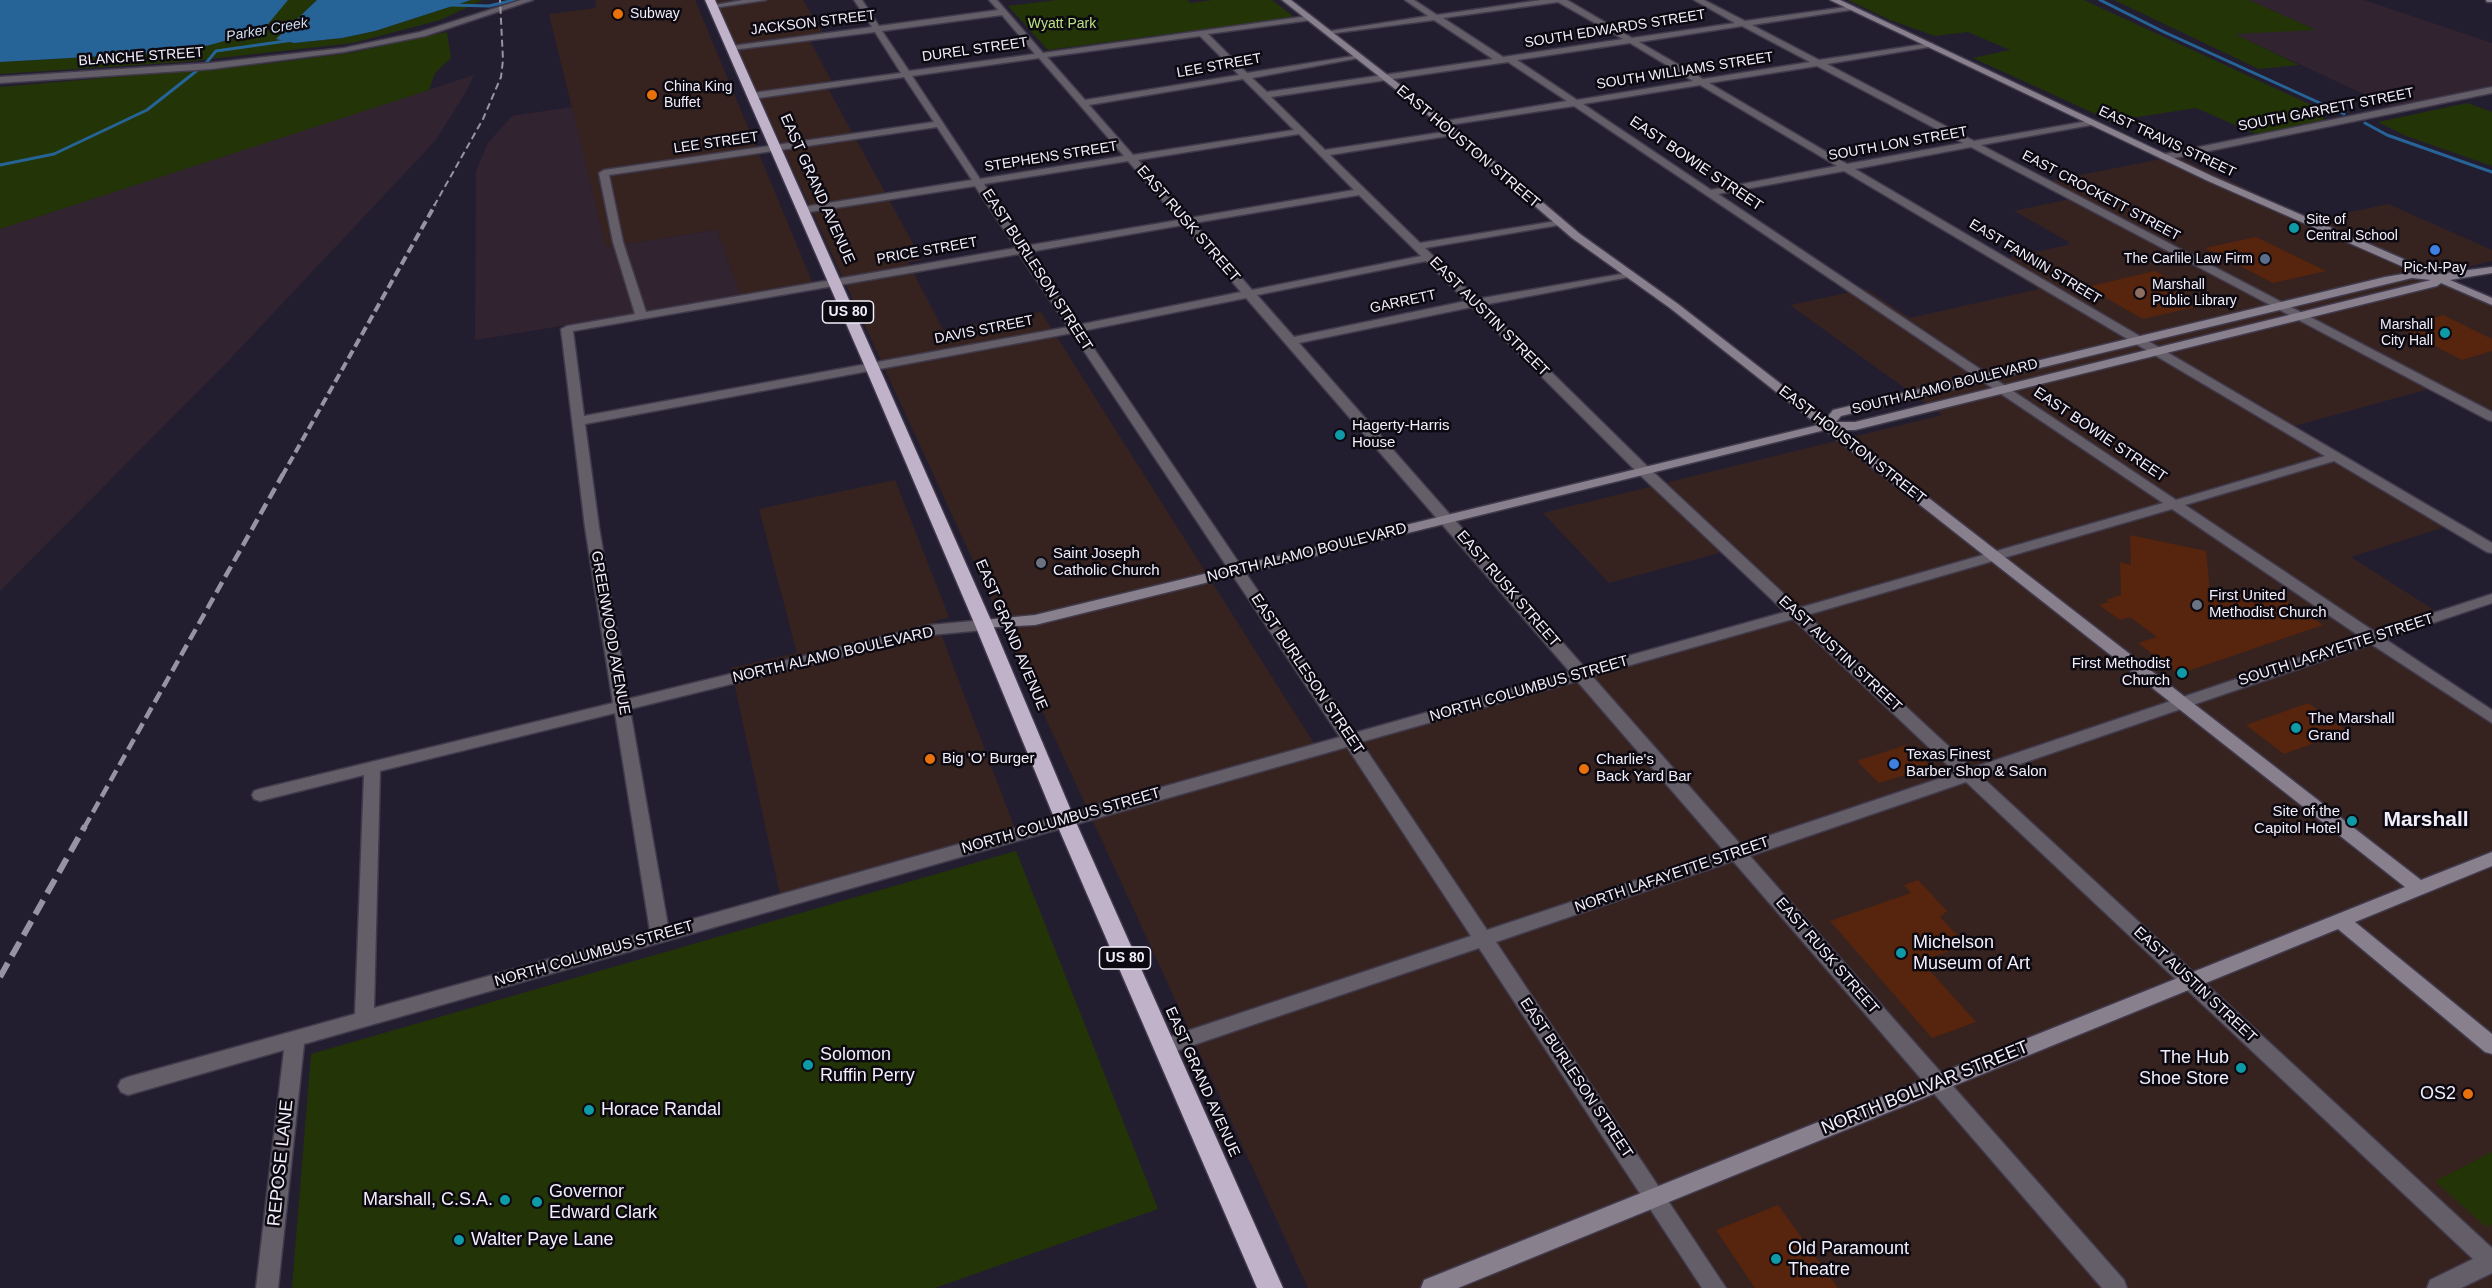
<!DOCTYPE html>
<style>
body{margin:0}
canvas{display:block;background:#231d30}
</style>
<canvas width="2492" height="1288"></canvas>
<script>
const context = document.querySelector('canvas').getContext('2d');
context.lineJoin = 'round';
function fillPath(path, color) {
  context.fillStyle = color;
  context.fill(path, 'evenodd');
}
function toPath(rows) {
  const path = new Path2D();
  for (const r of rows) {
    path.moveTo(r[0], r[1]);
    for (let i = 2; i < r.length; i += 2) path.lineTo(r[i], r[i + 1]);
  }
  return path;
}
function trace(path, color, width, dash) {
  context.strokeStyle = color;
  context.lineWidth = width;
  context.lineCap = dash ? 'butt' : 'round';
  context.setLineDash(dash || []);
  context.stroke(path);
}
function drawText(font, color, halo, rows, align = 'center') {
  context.font = font + ' Arial,sans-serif';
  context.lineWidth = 5;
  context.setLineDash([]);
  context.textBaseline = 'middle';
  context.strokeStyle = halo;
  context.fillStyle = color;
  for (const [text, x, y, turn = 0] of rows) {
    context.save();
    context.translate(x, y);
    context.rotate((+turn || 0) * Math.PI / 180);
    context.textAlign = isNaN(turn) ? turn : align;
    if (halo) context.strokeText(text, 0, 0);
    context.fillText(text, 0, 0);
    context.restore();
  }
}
const commercial = toPath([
 [595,0,695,0,813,284,741,297,717,230,606,247,549,14,596,8],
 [715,0,803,0,824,35,808,37,832,82,825,83,922,260,908,262,943,330,1041,312,1320,753,1793,618,1723,552,1609,583,1543,513,1942,415,1790,305,1866,289,1910,318,2039,289,1993,261,2068,245,2069,242,2014,211,2080,197,2050,181,2177,156,2313,220,2388,204,2492,250,2492,261,2437,274,2492,301,2492,417,2432,388,2287,428,2451,525,2351,557,2445,617,2378,639,2492,717,2492,1288,1308,1288],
 [895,480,949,617,936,621,1015,829,780,894,731,668,797,653,759,509]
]);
const industrial = toPath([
 [2249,0,2364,0,2492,43,2492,87,2394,108,2234,34,2314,29],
 [474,75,466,92,435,141,231,358,0,591,0,229],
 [572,107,606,247,717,230,741,297,475,340,476,171,488,143,512,116]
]);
const green = toPath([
 [288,0,317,0,277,39,294,43,342,38,375,31,471,0,483,0,440,20,353,43,183,62,0,74,0,62,175,52,210,45],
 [1057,0,1187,0,1191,3,1212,0,1272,0,1294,17,1048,50,1008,6],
 [1848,0,2084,0,2320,109,2324,120,2256,134,2196,108,2111,121,1973,58,2010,50,1968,32,1935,36,1890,20],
 [2114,0,2249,0,2316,30,2235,34,2299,65,2259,69],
 [447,32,451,58,435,73,429,90,0,229,0,87,265,64,350,53],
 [2467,103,2492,112,2492,166,2406,136,2378,122],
 [1016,851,1158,1209,935,1288,292,1288,311,1054],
 [2492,1152,2492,1224,2486,1227,2435,1181]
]);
const water = toPath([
 [0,0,288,0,263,30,210,45,175,52,0,62],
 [317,0,471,0,375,31,342,38,294,43,276,39]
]);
const stream = toPath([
 [2100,0,2164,32,2344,114],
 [450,5,489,6,514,0],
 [206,63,216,51,293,40],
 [2365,123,2387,135,2492,172],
 [0,165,54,154,147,110,199,69]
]);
const building = toPath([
 [2256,237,2326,271,2273,283,2205,248],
 [2155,271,2192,291,2174,295,2195,307,2143,319,2087,287],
 [2443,315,2492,339,2492,351,2462,360,2398,327],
 [2130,535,2206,551,2211,601,2254,587,2257,590,2266,587,2323,625,2179,674,2138,643,2157,637,2130,617,2120,620,2099,605,2109,602,2106,600,2121,595,2120,562,2131,565],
 [2308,703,2347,731,2284,754,2246,725],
 [1906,745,1932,767,1879,783,1857,761],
 [1918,880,1947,911,1940,917,1967,945,1921,961,1976,1022,1932,1038,1830,921,1911,893,1904,885],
 [1778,1205,1838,1288,1755,1288,1716,1230]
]);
const street = toPath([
 [521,0,533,0,425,36,344,52,211,69,0,83,0,77,211,63,344,48,420,32,521,0],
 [743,0,766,0,713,8,709,6,743,0],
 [854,0,862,0,879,26,998,10,989,0,997,0,1043,53,1308,16,1312,18,1311,20,1208,34,1247,73,1360,55,1364,57,1252,78,1267,92,1493,59,1434,20,1328,34,1324,32,1428,16,1405,0,1414,0,1437,15,1541,0,1567,0,1632,38,1735,23,1694,0,1704,0,1745,21,1853,6,1854,8,1850,10,1752,25,1819,60,1932,43,1933,45,1929,47,1827,64,1974,141,2094,120,2094,124,2091,125,1981,145,2492,412,2492,421,2488,420,1971,147,1855,169,2492,543,2492,553,2487,552,2334,461,2185,505,2375,632,2492,594,2492,603,2385,639,2492,710,2492,723,2371,644,1982,777,2492,1248,2492,1273,2461,1288,2427,1288,2430,1280,2473,1259,1966,782,1750,856,2124,1280,2127,1288,2102,1288,1733,861,1496,942,1726,1288,1702,1288,1479,948,1164,1055,1157,1053,1154,1047,1157,1041,1471,936,1347,747,304,1044,278,1288,256,1288,284,1050,128,1095,121,1092,118,1086,121,1080,128,1077,355,1014,364,775,260,801,254,799,252,795,254,791,260,789,613,703,585,527,561,329,567,326,635,314,613,242,599,173,604,170,934,122,904,77,752,99,748,96,752,93,901,73,875,32,732,50,728,48,732,46,872,27,854,0],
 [1558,2,1623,39,1503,57,1443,18,1558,2],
 [1002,15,1035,54,909,71,882,31,1002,15],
 [1742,26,1810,62,1703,79,1639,42,1742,26],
 [1200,36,1239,75,1085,100,1047,57,1200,36],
 [1630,43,1693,81,1577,100,1517,60,1630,43],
 [1039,58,1124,156,980,179,912,76,1039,58],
 [1508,62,1567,101,1445,121,1440,124,1442,126,1574,106,2163,503,1799,608,1650,469,1483,305,1629,277,1634,274,1633,272,1477,299,1425,248,1559,225,1564,222,1563,220,1420,243,1330,155,1454,135,1457,134,1457,130,1325,150,1271,97,1508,62],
 [1817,66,1963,143,1847,164,1709,83,1817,66],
 [1243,79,1294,130,1133,155,1089,105,1243,79],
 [1700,85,1837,166,1711,190,1583,104,1700,85],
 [937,127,972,180,803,207,798,210,803,213,975,186,1016,248,646,312,623,242,609,175,937,127],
 [1299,134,1354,190,1189,218,1138,160,1299,134],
 [1128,161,1179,220,1025,246,984,184,1128,161],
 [1844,171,2325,456,2176,500,1718,194,1844,171],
 [1359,195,1421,256,1252,290,1194,223,1359,195],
 [1183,225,1241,292,1078,325,1029,252,1183,225],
 [1019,254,1068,327,584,416,573,331,1019,254],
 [1426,261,1466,301,1294,337,1257,295,1426,261],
 [1246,298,1570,672,1354,733,1082,331,1246,298],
 [1472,307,1640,475,1785,612,1585,668,1299,343,1472,307],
 [1072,333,1340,737,668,926,630,709,930,635,984,630,991,625,984,620,930,625,628,699,599,527,585,424,1072,333],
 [2172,509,2361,637,1972,768,1807,615,2172,509],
 [1793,619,1956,773,1741,845,1592,676,1793,619],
 [1577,681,1724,851,1487,930,1361,742,1577,681],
 [615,713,650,931,374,1008,380,771,615,713],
 [2492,87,2492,93,2165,160,2160,157,2165,154,2492,87]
]);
const secondary = toPath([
 [1282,0,1291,0,1448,122,1580,234,1678,304,1826,419,1833,410,2385,277,2415,272,2208,181,1830,0,1840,0,2214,177,2438,274,2492,267,2492,273,2450,280,2492,298,2492,305,2441,283,2437,286,1855,430,1841,430,2421,880,2492,852,2492,866,2355,922,2492,1034,2492,1054,2485,1052,2338,929,1458,1288,1421,1288,1424,1280,2405,887,1825,430,1035,625,979,628,977,625,979,622,984,620,1035,615,1818,425,1670,308,1572,238,1442,126,1282,0],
 [2412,278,2431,280,1855,422,1836,422,1841,416,2412,278],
 [2486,0,2492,0,2492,2,2487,2,2486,0]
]);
const highway = toPath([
 [705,0,715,0,879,367,993,625,1075,820,1283,1288,1257,1288,1055,820,975,625,865,367,705,0]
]);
const railFar3 = toPath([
 [434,206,483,119,501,77,503,60,500,0]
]);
const railFar2 = toPath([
 [282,476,435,205]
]);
const railFar1 = toPath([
 [84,828,283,474]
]);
const rail = toPath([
 [0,977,85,826]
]);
const markers = [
 [618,14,6,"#e8710a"],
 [652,95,6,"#e8710a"],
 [2294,228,6,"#0f9aa8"],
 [2435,250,6,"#3f7fe0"],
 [2265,259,6,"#5c6f8a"],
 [2140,293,6,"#8d6e63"],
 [2445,333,6,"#0f9aa8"],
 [1340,435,6,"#0f9aa8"],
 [1041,563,6,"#6b7280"],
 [2197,605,6,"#6b7280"],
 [2182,673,6,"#0f9aa8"],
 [2296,728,6,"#0f9aa8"],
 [930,759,6,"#e8710a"],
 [1894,764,6,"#3f7fe0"],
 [1584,769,6,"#e8710a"],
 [2352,821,6,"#0f9aa8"],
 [1901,953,6,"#0f9aa8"],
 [808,1065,6,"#0f9aa8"],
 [2241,1068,6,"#0f9aa8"],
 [2468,1094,6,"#e8710a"],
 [589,1110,6,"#0f9aa8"],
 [505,1200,6,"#0f9aa8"],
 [537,1202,6,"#0f9aa8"],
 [459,1240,6,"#0f9aa8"],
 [1776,1259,6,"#0f9aa8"]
];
const farPoinames = [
 ["Subway",630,14],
 ["China King",664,87],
 ["Buffet",664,103],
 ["Site of",2306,220],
 ["Central School",2306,236],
 ["The Carlile Law Firm",2253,259,"right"],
 ["Pic-N-Pay",2435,268,"center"],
 ["Marshall",2152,285],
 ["Public Library",2152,301],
 ["Marshall",2433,325,"right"],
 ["City Hall",2433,341,"right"]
];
const farStreetnames = [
 ["JACKSON STREET",813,23,-7],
 ["SOUTH EDWARDS STREET",1615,29,-9],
 ["DUREL STREET",975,50,-8],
 ["BLANCHE STREET",141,57,-4],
 ["LEE STREET",1219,66,-10],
 ["SOUTH WILLIAMS STREET",1685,71,-9],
 ["SOUTH GARRETT STREET",2326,110,-11],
 ["EAST TRAVIS STREET",2167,142,25],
 ["LEE STREET",716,143,-8],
 ["SOUTH LON STREET",1898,144,-10],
 ["STEPHENS STREET",1051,157,-9],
 ["EAST CROCKETT STREET",2101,196,28],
 ["PRICE STREET",927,251,-10],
 ["EAST FANNIN STREET",2035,262,31],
 ["GARRETT",1403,302,-12],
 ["DAVIS STREET",984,330,-11],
 ["SOUTH ALAMO BOULEVARD",1945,387,-14]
];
const farParknames = [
 ["Wyatt Park",1062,24]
];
const farWaternames = [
 ["Parker Creek",267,30,-10]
];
const shields = [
 [848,312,51],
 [1125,958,51]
];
const shieldNames = [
 ["US 80",848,312],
 ["US 80",1125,958]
];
const streetNames = [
 ["EAST HOUSTON STREET",1468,147,40],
 ["EAST BOWIE STREET",1696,164,34],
 ["EAST GRAND AVENUE",817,189,66],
 ["EAST RUSK STREET",1188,224,49],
 ["EAST BURLESON STREET",1037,270,57],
 ["EAST AUSTIN STREET",1489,317,45],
 ["EAST BOWIE STREET",2100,435,34],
 ["EAST HOUSTON STREET",1852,445,38],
 ["NORTH ALAMO BOULEVARD",1307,553,-14],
 ["EAST RUSK STREET",1508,589,49],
 ["GREENWOOD AVENUE",610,633,80],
 ["EAST GRAND AVENUE",1011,635,67],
 ["SOUTH LAFAYETTE STREET",2336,650,-18],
 ["EAST AUSTIN STREET",1840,654,43],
 ["NORTH ALAMO BOULEVARD",833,655,-13],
 ["EAST BURLESON STREET",1307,674,56],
 ["NORTH COLUMBUS STREET",1529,689,-16],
 ["NORTH COLUMBUS STREET",1061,821,-16],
 ["NORTH LAFAYETTE STREET",1672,875,-19],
 ["NORTH COLUMBUS STREET",594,954,-16],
 ["EAST RUSK STREET",1827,956,49],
 ["EAST AUSTIN STREET",2195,985,43],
 ["EAST BURLESON STREET",1576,1078,56],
 ["EAST GRAND AVENUE",1202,1082,66]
];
const poiNames = [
 ["Hagerty-Harris",1352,426],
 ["House",1352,443],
 ["Saint Joseph",1053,554],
 ["Catholic Church",1053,571],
 ["First United",2209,596],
 ["Methodist Church",2209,613],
 ["First Methodist",2170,664,"right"],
 ["Church",2170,681,"right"],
 ["The Marshall",2308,719],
 ["Grand",2308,736],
 ["Texas Finest",1906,755],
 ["Barber Shop & Salon",1906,772],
 ["Big 'O' Burger",942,759],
 ["Charlie's",1596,760],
 ["Back Yard Bar",1596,777],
 ["Site of the",2340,812,"right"],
 ["Capitol Hotel",2340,829,"right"]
];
const nearPoinames = [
 ["Michelson",1913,943],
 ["Museum of Art",1913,964],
 ["Solomon",820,1055],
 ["Ruffin Perry",820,1076],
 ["The Hub",2229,1058,"right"],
 ["Shoe Store",2229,1079,"right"],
 ["OS2",2456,1094,"right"],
 ["Horace Randal",601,1110],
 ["Governor",549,1192],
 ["Edward Clark",549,1213],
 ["Marshall, C.S.A.",493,1200,"right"],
 ["Walter Paye Lane",471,1240],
 ["Old Paramount",1788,1249],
 ["Theatre",1788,1270]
];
const nearStreetnames = [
 ["NORTH BOLIVAR STREET",1925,1088,-22],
 ["REPOSE LANE",281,1163,-84]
];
const districtNames = [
 ["Marshall",2426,820]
];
fillPath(commercial, '#36231f');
fillPath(industrial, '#31232f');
fillPath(green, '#233406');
fillPath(water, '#266497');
trace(stream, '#266497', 3);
fillPath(building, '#57240d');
trace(street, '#403a4c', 3);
trace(secondary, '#403a4c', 3);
trace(highway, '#403a4c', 3);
fillPath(street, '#635e67');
fillPath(secondary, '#89808e');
fillPath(highway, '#c0b2c9');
trace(railFar3, '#9793a2', 2, [7, 4]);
trace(railFar2, '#9793a2', 4, [9, 4.5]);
trace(railFar1, '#9793a2', 4.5, [12, 6]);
trace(rail, '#9793a2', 6, [16, 8]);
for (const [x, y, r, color] of markers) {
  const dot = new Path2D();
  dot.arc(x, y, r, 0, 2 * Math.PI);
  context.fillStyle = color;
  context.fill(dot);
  trace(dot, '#0c0911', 2);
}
drawText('14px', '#f2eefb', '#0c0911', farPoinames, 'left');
drawText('14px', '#f2eefb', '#0c0911', farStreetnames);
drawText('14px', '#b9e380', '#0c0911', farParknames);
drawText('italic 14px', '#cfdfee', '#0c0911', farWaternames);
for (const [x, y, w] of shields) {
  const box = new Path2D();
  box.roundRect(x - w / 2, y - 11, w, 22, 4.5);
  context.fillStyle = '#0c0911';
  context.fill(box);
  trace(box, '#f2eefb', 1.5);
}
drawText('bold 14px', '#f2eefb', null, shieldNames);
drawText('15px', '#f2eefb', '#0c0911', streetNames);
drawText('15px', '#f2eefb', '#0c0911', poiNames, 'left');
drawText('18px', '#f2eefb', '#0c0911', nearPoinames, 'left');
drawText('18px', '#f2eefb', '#0c0911', nearStreetnames);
drawText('bold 21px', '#f2eefb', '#0c0911', districtNames);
</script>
